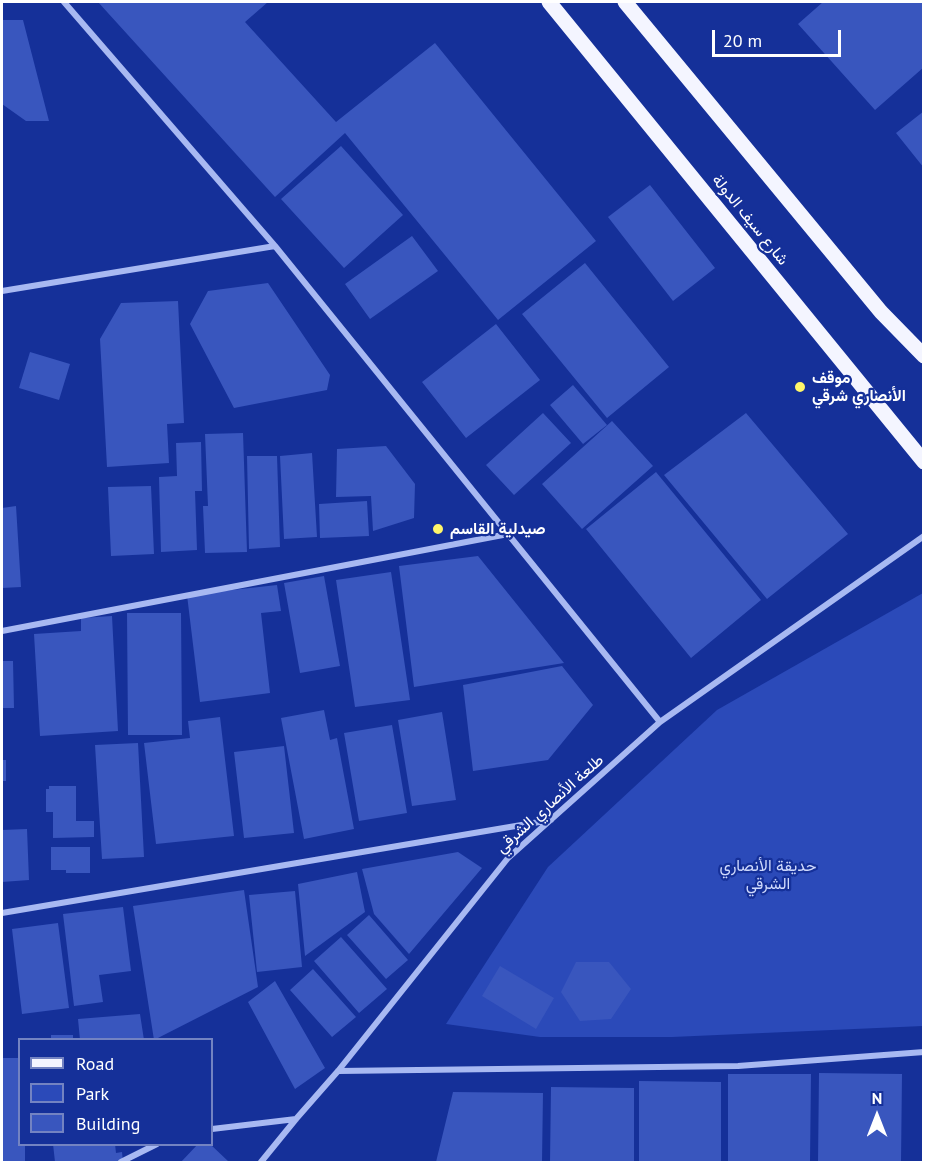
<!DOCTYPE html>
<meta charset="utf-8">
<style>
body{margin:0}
#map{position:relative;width:925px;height:1164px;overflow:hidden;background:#153099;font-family:"PT Sans",sans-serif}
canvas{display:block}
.frame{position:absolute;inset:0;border:3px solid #fff;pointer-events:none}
.legend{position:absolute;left:18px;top:1038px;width:195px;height:108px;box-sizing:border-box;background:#153099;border:2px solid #7383c2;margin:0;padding:8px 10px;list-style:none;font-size:18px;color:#fff}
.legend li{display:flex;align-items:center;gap:12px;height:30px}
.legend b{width:30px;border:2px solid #7383c2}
.north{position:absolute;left:847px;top:1086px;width:60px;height:60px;-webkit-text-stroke:4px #153099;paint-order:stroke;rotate:0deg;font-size:16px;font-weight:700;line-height:24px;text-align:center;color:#fff}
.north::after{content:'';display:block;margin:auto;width:21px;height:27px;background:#fff;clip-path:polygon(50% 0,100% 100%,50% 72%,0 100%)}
.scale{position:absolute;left:712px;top:30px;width:129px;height:27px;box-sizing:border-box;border:3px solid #fff;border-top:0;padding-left:8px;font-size:18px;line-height:21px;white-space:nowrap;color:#fff;-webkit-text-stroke:4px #153099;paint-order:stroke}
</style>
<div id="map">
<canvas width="925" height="1164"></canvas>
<div class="frame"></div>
<ul class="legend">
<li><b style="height:8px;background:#f4f5ff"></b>Road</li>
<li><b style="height:16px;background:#2b4ab9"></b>Park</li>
<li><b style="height:16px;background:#3956be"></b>Building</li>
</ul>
<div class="north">N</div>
<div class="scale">20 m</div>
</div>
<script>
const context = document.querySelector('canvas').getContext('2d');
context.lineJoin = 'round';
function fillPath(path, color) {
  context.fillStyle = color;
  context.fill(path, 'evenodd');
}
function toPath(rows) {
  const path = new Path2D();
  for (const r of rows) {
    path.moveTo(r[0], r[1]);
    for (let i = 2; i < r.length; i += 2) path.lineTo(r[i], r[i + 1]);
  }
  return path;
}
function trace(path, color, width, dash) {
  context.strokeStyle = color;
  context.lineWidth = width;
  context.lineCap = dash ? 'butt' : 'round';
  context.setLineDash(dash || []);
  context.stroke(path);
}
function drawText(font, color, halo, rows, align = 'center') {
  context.font = font + ' "PT Sans",Vazirmatn,sans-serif';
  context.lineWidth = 4.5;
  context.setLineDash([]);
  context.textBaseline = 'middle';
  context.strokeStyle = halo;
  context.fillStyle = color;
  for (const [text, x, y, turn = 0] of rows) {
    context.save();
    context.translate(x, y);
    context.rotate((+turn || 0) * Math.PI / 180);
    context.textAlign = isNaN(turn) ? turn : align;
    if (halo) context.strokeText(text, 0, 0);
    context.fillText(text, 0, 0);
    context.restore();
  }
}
const green = toPath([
 [923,593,923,1026,672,1037,540,1037,446,1024,548,867,717,710]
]);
const building = toPath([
 [98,2,268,2,245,22,336,122,435,43,596,241,498,320,345,133,275,197],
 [823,2,924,2,924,67,875,110,798,24],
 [3,20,23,20,49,121,26,121,2,104],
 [924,111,924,168,896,133],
 [341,146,403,215,344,268,281,199],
 [650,185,715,268,673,301,608,217],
 [412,236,438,271,370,319,345,284],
 [585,263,669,367,607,418,522,314],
 [268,283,330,375,327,390,234,408,190,324,208,291],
 [178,301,184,423,167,424,169,463,107,467,100,339,121,303],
 [496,324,540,380,466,438,422,382],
 [30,352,70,364,59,400,19,388],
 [573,385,607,425,583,444,550,405],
 [543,413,571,443,514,495,486,465],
 [746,413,848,534,767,599,664,475],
 [612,421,653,466,582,529,542,484],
 [243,433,247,552,205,553,203,506,208,506,205,434],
 [201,442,202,491,195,491,197,550,161,552,159,477,177,476,176,443],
 [386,446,415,484,414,518,373,531,371,496,336,497,337,449],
 [312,453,317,537,284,539,280,456],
 [247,456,277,456,280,547,249,549],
 [656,472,761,600,691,658,586,529],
 [151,486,154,554,111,556,108,487],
 [367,501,369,536,320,538,319,504],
 [16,506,21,587,2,588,2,508],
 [478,556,564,663,414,687,399,566],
 [391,572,410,700,355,707,336,580],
 [324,576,340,666,300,673,284,583],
 [277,585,281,611,261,613,270,693,200,702,187,595],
 [127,613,181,613,182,735,128,735],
 [112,616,118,731,40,736,34,634,81,631,81,618],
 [2,661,13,661,14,708,2,708],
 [562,666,593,705,548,760,473,771,463,685],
 [324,710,330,740,337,738,354,829,304,839,281,718],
 [442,712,456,800,412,806,398,720],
 [220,717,234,836,156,844,144,743,190,738,188,721],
 [392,725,407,813,359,821,344,733],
 [138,743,144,857,102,859,95,745],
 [284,746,294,833,244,838,234,752],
 [2,760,6,760,6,781,2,781],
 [49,786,76,786,76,821,94,821,94,837,53,838,53,812,46,812,46,789,49,789],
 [27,829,29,880,2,882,2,830],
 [51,847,90,847,90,873,66,873,66,870,51,870],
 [458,852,482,868,409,954,374,914,362,869],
 [357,872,365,912,305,956,298,884],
 [244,890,258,987,154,1040,133,906],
 [295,891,302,967,257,972,249,895],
 [123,907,131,971,99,975,103,1002,74,1006,63,914],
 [369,915,408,960,386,979,347,935],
 [58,923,69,1008,22,1014,12,929],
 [341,937,387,989,359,1013,314,961],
 [576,962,609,962,631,989,611,1019,580,1021,561,992],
 [500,966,554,998,536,1029,482,996],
 [313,969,356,1017,332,1037,290,990],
 [275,981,325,1068,295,1089,248,1002],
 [140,1014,144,1040,80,1040,78,1019],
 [51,1035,73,1035,73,1040,51,1040],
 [2,1058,20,1058,20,1144,25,1144,25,1162,2,1162],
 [819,1073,902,1074,901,1162,818,1162],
 [728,1074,811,1074,810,1162,728,1162],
 [639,1081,721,1082,721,1162,639,1162],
 [551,1087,634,1088,634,1162,550,1162],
 [453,1092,543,1093,542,1162,436,1162],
 [53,1144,115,1144,116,1153,122,1152,123,1162,55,1162],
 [198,1144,210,1144,229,1162,181,1162]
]);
const minor = toPath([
 [64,2,275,246],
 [2,291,275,246,660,722],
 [2,631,508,534],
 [2,913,551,820],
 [338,1071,738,1066,924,1052],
 [212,1129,296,1119],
 [121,1162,157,1144],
 [261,1162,296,1119,338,1071,508,858,660,722,924,536]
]);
const primary = toPath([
 [549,2,924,462],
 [625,2,881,312,924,356]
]);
const markers = [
 [800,387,6,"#fff66a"],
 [438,529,6,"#fff66a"]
];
const streetNames = [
 ["شارع سيف الدولة",750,220,51],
 ["طلعة الأنصاري الشرقي",550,804,-42]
];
const poiNames = [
 ["موقف",812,378],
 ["الأنصاري شرقي",812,396],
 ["صيدلية القاسم",450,529]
];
const parkNames = [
 ["حديقة الأنصاري",768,866],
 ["الشرقي",768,884]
];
fillPath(green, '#2b4ab9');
fillPath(building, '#3956be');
trace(minor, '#a8b9f2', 6);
trace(primary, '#f4f5ff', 15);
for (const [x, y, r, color] of markers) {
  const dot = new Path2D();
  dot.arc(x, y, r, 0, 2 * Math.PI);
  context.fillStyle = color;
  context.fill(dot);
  trace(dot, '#153099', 2);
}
drawText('16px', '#fff', '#153099', streetNames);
drawText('bold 16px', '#fff', '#153099', poiNames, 'left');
drawText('16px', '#d0dafd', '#153099', parkNames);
</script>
